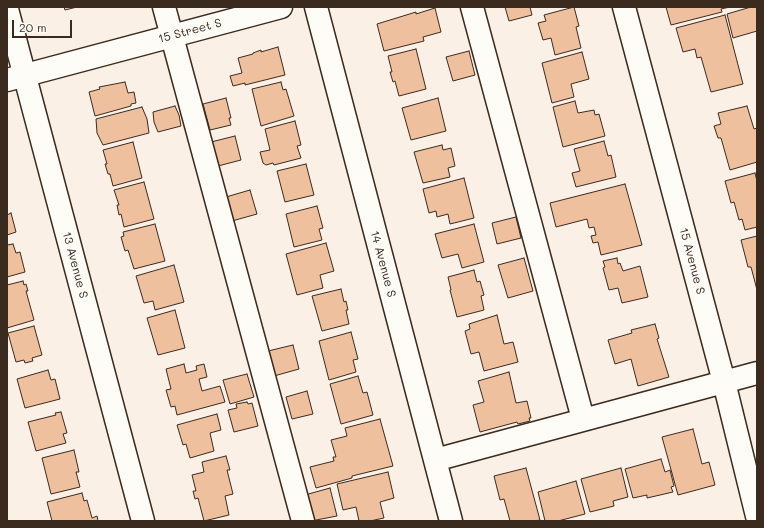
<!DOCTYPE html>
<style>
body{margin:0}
#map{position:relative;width:764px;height:528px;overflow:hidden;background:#faf0e5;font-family:Mali,sans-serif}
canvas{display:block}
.frame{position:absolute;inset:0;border:8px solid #3b2a1e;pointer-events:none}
.scale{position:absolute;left:12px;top:20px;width:60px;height:18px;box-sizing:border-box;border:2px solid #3b2a1e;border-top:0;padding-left:5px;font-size:12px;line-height:14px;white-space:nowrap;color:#3b2a1e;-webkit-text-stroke:3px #fdfcf7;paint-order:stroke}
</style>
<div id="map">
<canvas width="764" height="528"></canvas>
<div class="frame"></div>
<div class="scale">20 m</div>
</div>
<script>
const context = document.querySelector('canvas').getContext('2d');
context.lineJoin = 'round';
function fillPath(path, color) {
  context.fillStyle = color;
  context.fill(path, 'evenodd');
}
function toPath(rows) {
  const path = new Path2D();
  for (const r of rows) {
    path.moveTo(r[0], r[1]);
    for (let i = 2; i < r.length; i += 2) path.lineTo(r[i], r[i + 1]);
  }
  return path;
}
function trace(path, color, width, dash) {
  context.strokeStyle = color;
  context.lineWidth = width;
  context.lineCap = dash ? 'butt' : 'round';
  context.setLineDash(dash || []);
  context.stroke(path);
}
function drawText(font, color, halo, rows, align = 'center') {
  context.font = font + ' Mali,sans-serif';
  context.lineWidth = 3;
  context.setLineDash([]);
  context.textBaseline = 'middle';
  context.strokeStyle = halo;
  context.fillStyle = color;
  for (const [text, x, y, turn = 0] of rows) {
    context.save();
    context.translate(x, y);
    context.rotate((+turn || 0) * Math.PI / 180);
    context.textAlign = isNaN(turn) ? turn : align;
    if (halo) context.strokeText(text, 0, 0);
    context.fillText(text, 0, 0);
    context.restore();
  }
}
const building = toPath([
 [64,7,77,7,65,10,64,7],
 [505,7,530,7,532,15,509,21,505,7],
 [574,7,579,26,576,27,581,48,555,55,551,38,543,40,538,23,546,21,544,15,574,7],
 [666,7,730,7,721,9,722,12,671,25,666,7],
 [751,7,757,7,757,31,733,38,727,14,751,7],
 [435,8,441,32,423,37,424,41,384,51,377,24,416,12,416,14,435,8],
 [725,15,743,84,711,92,701,57,697,58,695,49,683,52,676,28,725,15],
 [278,47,285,75,245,85,245,83,233,86,230,76,242,73,238,58,253,54,253,53,261,50,261,52,278,47],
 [416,49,426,89,399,96,395,81,393,82,390,72,392,72,388,56,416,49],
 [469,51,475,75,453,81,446,57,469,51],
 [582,52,589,79,571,84,574,97,552,103,542,63,582,52],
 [125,82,128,93,134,92,136,103,131,104,131,106,95,116,89,92,100,89,99,87,125,82],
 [281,82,283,90,286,89,294,116,261,126,252,89,281,82],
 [226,98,231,118,229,118,231,125,210,130,203,104,226,98],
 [438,98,446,131,411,140,402,108,438,98],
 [575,101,578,113,594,110,595,115,599,114,605,136,563,147,553,107,575,101],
 [175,106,179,115,181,126,158,132,154,122,153,112,175,106],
 [747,106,754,129,757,128,757,162,730,170,721,138,718,138,714,126,721,124,718,113,747,106],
 [142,107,147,119,149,133,103,145,97,133,96,119,142,107],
 [295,121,301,145,297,146,301,158,274,165,273,163,266,165,263,163,260,152,270,150,265,129,295,121],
 [235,136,241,160,218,166,211,142,235,136],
 [604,141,608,156,611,155,616,177,576,187,572,173,580,171,574,149,604,141],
 [133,142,142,178,113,186,110,174,108,174,105,164,107,164,103,150,133,142],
 [442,145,443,150,451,148,455,166,448,168,450,177,423,183,414,152,442,145],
 [306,164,314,195,285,202,277,171,306,164],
 [755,173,757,181,757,227,745,230,742,219,739,220,734,202,731,203,725,181,755,173],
 [464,178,474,218,450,224,448,214,437,217,436,211,429,213,423,189,464,178],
 [144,182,154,219,124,227,121,214,119,215,117,205,119,205,114,190,144,182],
 [625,184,642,245,601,255,598,242,593,243,591,236,596,235,594,227,589,228,587,219,556,227,550,203,625,184],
 [250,190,257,214,232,221,226,197,250,190],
 [317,206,323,228,319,229,322,240,294,247,286,214,317,206],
 [11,213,16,232,7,235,7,215,11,213],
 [516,217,521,238,497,244,492,223,516,217],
 [155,224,165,261,134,269,128,250,125,251,121,237,124,236,123,232,155,224],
 [474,224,484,262,462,268,458,254,442,258,435,234,474,224],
 [757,236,757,290,751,267,748,267,741,240,757,236],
 [326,243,334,271,320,275,323,288,297,295,286,254,326,243],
 [13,244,16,253,20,252,25,272,7,277,7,245,13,244],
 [524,258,533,291,508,298,498,265,524,258],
 [617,258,618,264,620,263,623,271,640,266,648,297,622,303,618,288,609,290,603,268,605,267,603,261,617,258],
 [174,265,184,302,155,310,153,301,144,303,136,276,174,265],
 [474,270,477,282,480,281,484,295,481,296,484,310,457,317,450,290,451,290,448,277,474,270],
 [23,281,24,285,26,284,28,291,26,291,34,320,7,328,7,285,23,281],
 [341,289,344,302,346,301,348,310,346,310,349,324,322,331,312,296,341,289],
 [175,310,185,348,158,355,147,318,175,310],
 [497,315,504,344,513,342,518,362,484,371,479,352,471,354,465,331,470,329,469,324,497,315],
 [655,324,659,338,657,339,669,377,638,386,631,359,615,364,608,340,632,333,631,330,655,324],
 [34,326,42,355,32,358,33,361,25,363,24,360,16,362,8,333,34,326],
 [351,332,358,359,353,360,356,372,329,380,319,341,351,332],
 [293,345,299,369,274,376,268,351,293,345],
 [184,364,186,373,197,370,196,366,204,364,207,377,199,379,202,391,220,386,225,402,177,415,175,406,171,407,166,390,171,389,166,369,184,364],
 [48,370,51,380,55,379,60,399,25,408,17,379,48,370],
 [509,372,516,403,527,401,531,418,529,418,530,421,518,424,517,422,480,432,473,405,484,402,478,381,509,372],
 [247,374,254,397,230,404,223,380,247,374],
 [358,376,363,393,367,392,373,415,341,424,330,384,358,376],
 [307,391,313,414,292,419,286,397,307,391],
 [247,402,248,404,252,403,258,426,234,432,228,410,237,408,236,404,247,402],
 [61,412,67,433,63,434,66,443,36,451,28,422,56,415,55,413,61,412],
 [217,414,221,430,210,433,214,451,190,458,186,444,183,445,177,425,217,414],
 [380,419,393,466,352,476,352,478,316,488,310,467,334,461,333,457,336,457,331,440,347,436,345,428,380,419],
 [693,429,702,464,709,462,715,485,678,495,662,437,693,429],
 [74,450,79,472,76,472,80,487,51,494,42,458,74,450],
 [226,456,230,470,227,470,233,494,225,496,229,515,204,521,198,498,195,499,193,491,196,491,192,475,204,472,202,462,226,456],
 [661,459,665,472,670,470,674,486,671,487,673,492,647,498,647,495,633,498,625,469,661,459],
 [526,468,540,520,534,521,510,521,504,499,500,500,494,476,526,468],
 [621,468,628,497,613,501,614,506,590,512,581,479,621,468],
 [388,472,394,498,380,502,384,518,370,521,359,521,356,507,343,510,337,484,388,472],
 [576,481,585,514,558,521,545,521,538,492,576,481],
 [330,488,337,516,311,521,305,495,330,488],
 [82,493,84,501,87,500,92,518,97,516,98,521,52,521,47,502,82,493]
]);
const minor = toPath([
 [164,7,303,521],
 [316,7,451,521],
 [472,7,583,419],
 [624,7,724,382,757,516],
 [7,9,143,521],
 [7,80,281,7],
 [435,460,757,373]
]);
const streetNames = [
 ["15 Street S",190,31,-15],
 ["15 Avenue S",692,261,75],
 ["14 Avenue S",383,264,75],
 ["13 Avenue S",75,265,75]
];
fillPath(building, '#eec09d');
trace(building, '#3b2a1e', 1);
trace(minor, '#3b2a1e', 25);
trace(minor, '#fdfcf7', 22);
drawText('12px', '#3b2a1e', '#fdfcf7', streetNames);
</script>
